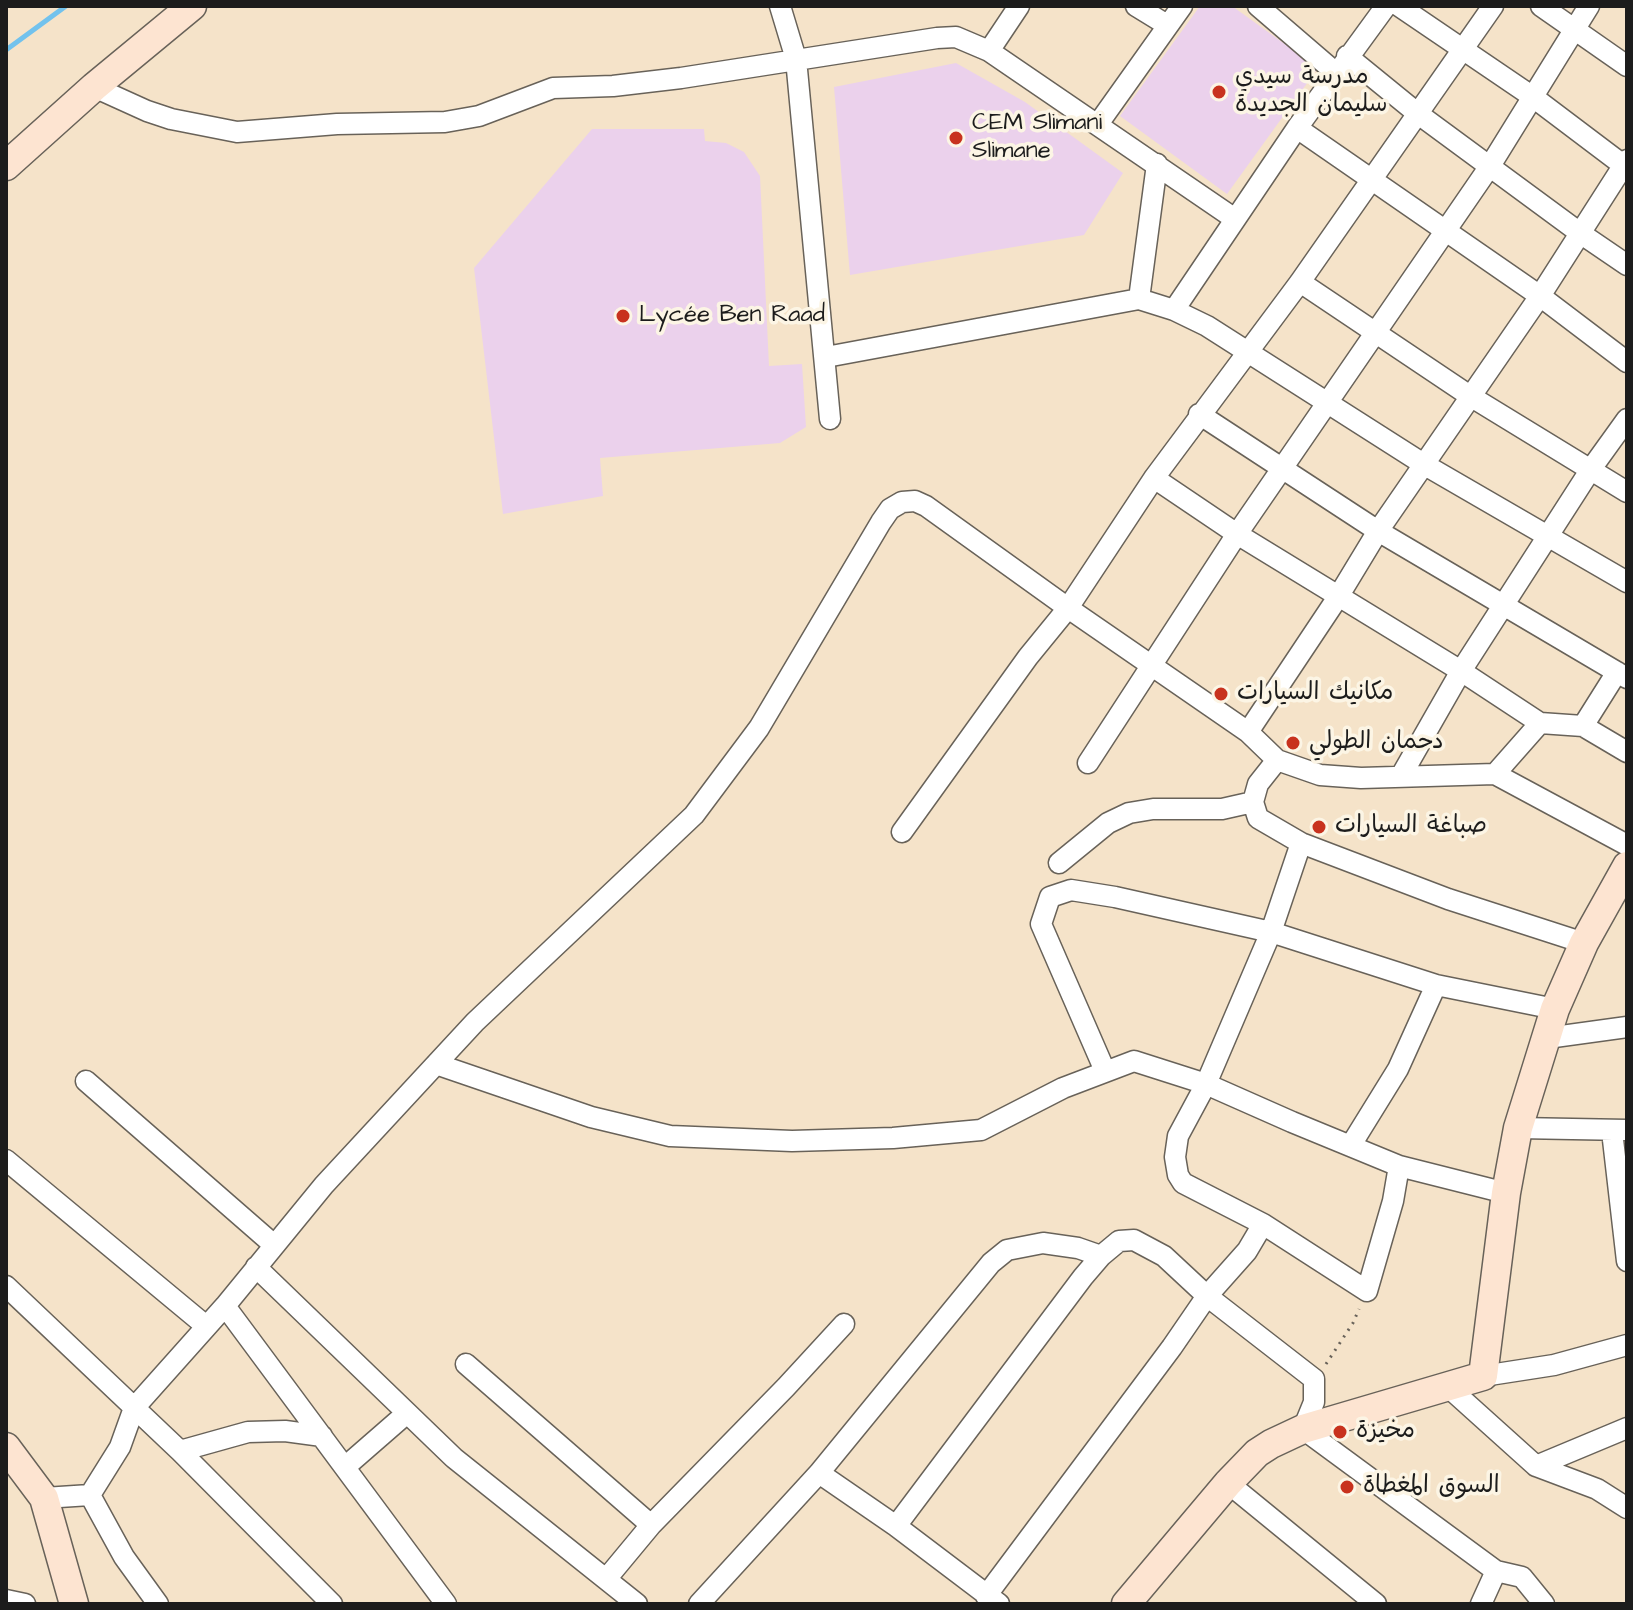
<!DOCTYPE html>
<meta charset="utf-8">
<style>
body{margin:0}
#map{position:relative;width:1633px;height:1610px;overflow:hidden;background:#f5e3c9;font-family:"Architects Daughter",sans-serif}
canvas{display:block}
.frame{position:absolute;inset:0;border:8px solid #1c1c1c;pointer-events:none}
</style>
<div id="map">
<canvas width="1633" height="1610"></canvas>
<div class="frame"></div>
</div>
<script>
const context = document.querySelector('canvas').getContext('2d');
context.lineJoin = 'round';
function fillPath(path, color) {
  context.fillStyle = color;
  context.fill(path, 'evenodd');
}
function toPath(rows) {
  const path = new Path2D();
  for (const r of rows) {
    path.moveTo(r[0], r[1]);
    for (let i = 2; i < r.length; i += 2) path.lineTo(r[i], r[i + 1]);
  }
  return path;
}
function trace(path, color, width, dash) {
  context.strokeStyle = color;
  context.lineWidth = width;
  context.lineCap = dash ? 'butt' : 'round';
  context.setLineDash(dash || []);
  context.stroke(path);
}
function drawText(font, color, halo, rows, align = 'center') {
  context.font = font + ' "Architects Daughter","Playpen Sans Arabic",sans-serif';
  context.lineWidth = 7;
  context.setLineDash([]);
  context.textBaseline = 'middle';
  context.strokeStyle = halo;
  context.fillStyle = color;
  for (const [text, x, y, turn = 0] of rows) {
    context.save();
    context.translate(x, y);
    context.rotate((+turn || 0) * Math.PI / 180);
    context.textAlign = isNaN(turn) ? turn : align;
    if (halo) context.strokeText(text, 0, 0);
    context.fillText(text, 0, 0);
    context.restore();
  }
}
const built = toPath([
 [1200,6,1232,6,1318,68,1227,194,1120,116],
 [956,63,1025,102,1123,173,1084,235,850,275,834,87],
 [592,129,704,129,705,141,726,143,744,152,760,176,769,366,802,364,806,427,780,443,600,458,603,496,503,514,474,268]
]);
const stream = toPath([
 [6,50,66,6]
]);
const path = toPath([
 [1326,1364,1353,1323,1359,1309]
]);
const street = toPath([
 [780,6,796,59,830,419],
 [1136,6,1167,25],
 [1258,6,1336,73],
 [1399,6,1533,97,1627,168],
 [1541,6,1627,66],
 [989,51,1019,6],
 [1347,56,1417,113,1580,233,1627,265],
 [94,87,147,111,171,119,237,132,337,124,445,122,479,116,553,88,613,86,681,78,937,38,956,37,989,51,1235,219],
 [1098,124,1182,6],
 [1297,128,1540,296,1627,362],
 [1300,282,1470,396,1627,492],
 [1139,299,1157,164],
 [1174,310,1297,128,1386,6],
 [826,357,1139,299,1174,310,1207,326,1425,465,1627,582],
 [1199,414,1378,531,1627,678],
 [1154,478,1237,534,1461,671,1540,723,1583,726,1627,752],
 [1583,726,1617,672],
 [1248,732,1338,597,1378,531,1540,296,1627,160],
 [1277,760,1258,784,1253,802,1258,818,1301,843,1448,899,1584,943],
 [1088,763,1237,534,1490,166,1589,6],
 [1495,774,1540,723],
 [1401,776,1461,671,1591,469,1627,419],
 [902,832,1028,657,1068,608,1154,478,1300,282,1493,6],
 [1301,843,1271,932,1206,1084,1178,1136,1175,1157,1178,1175,1183,1183,1263,1224,1367,1291,1393,1201,1399,1166],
 [1059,863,1108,823,1129,813,1153,809,1222,809,1253,802],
 [1547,1038,1627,1027],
 [436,1064,591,1117,670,1136,792,1141,893,1138,981,1130,1063,1088,1134,1061,1206,1084,1292,1122,1399,1166,1506,1193],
 [1105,1071,1041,924,1050,897,1071,890,1115,897,1271,932,1436,985,1555,1009],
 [86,1081,274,1245],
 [1518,1128,1627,1130],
 [1612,1131,1627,1261],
 [1351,1145,1398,1069,1436,985],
 [6,1160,206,1326],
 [256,1267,454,1458,637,1604],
 [6,1286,180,1451,332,1604],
 [225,1306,446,1604],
 [466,1364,651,1525],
 [1483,1376,1554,1365,1627,1345],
 [1446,1385,1536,1466,1597,1489,1627,1508],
 [180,1451,248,1432,285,1431,322,1436],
 [1536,1466,1627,1428],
 [345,1467,407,1413],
 [819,1473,896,1526,999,1604],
 [1228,1483,1376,1604],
 [90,1495,124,1557,158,1604],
 [44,1498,90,1495,120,1447,134,1408,225,1306,324,1185,475,1022,694,815,759,728,881,522,890,509,902,502,915,501,926,506,1068,608,1248,732,1277,760,1320,775,1361,778,1495,774,1627,845],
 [896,1526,1083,1277,1101,1256,1119,1241,1134,1240,1164,1256,1207,1296,1314,1379,1314,1402,1303,1429,1496,1571,1522,1577,1544,1604],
 [607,1578,651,1525,786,1387,844,1324],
 [986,1596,1172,1347,1207,1296,1247,1251,1263,1224],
 [6,1600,25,1604],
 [699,1604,819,1473,991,1263,1007,1250,1043,1243,1078,1248,1101,1256],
 [1481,1604,1496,1571]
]);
const secondary = toPath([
 [6,166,94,87,192,6],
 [6,1447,44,1498,74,1604],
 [1126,1604,1228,1483,1257,1453,1271,1444,1303,1429,1483,1376,1506,1193,1518,1128,1555,1009,1584,943,1627,866]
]);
const markers = [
 [1219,92,8,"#c8321e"],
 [956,138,8,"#c8321e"],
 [623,316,8,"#c8321e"],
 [1221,694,8,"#c8321e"],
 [1293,743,8,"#c8321e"],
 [1319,827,8,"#c8321e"],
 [1340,1432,8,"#c8321e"],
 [1347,1487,8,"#c8321e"]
];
const poiNames = [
 ["مدرسة سيدي",1235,78],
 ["سليمان الجديدة",1235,106],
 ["CEM Slimani",972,124],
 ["Slimane",972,152],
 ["Lycée Ben Raad",639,316],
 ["مكانيك السيارات",1237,694],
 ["دحمان الطولي",1309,743],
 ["صباغة السيارات",1335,827],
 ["مخيزة",1356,1432],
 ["السوق المغطاة",1363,1487]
];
fillPath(built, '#ebd1ec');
trace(stream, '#72c2ed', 5);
trace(street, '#686259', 23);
trace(secondary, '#686259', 31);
trace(path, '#686259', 3, [2, 6]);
trace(street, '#fff', 20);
trace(secondary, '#fde4d1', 28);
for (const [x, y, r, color] of markers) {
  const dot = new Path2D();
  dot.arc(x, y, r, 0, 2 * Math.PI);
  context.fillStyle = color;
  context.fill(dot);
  trace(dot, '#fcf5e5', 3);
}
drawText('24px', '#1c1c1c', '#fcf5e5', poiNames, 'left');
</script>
